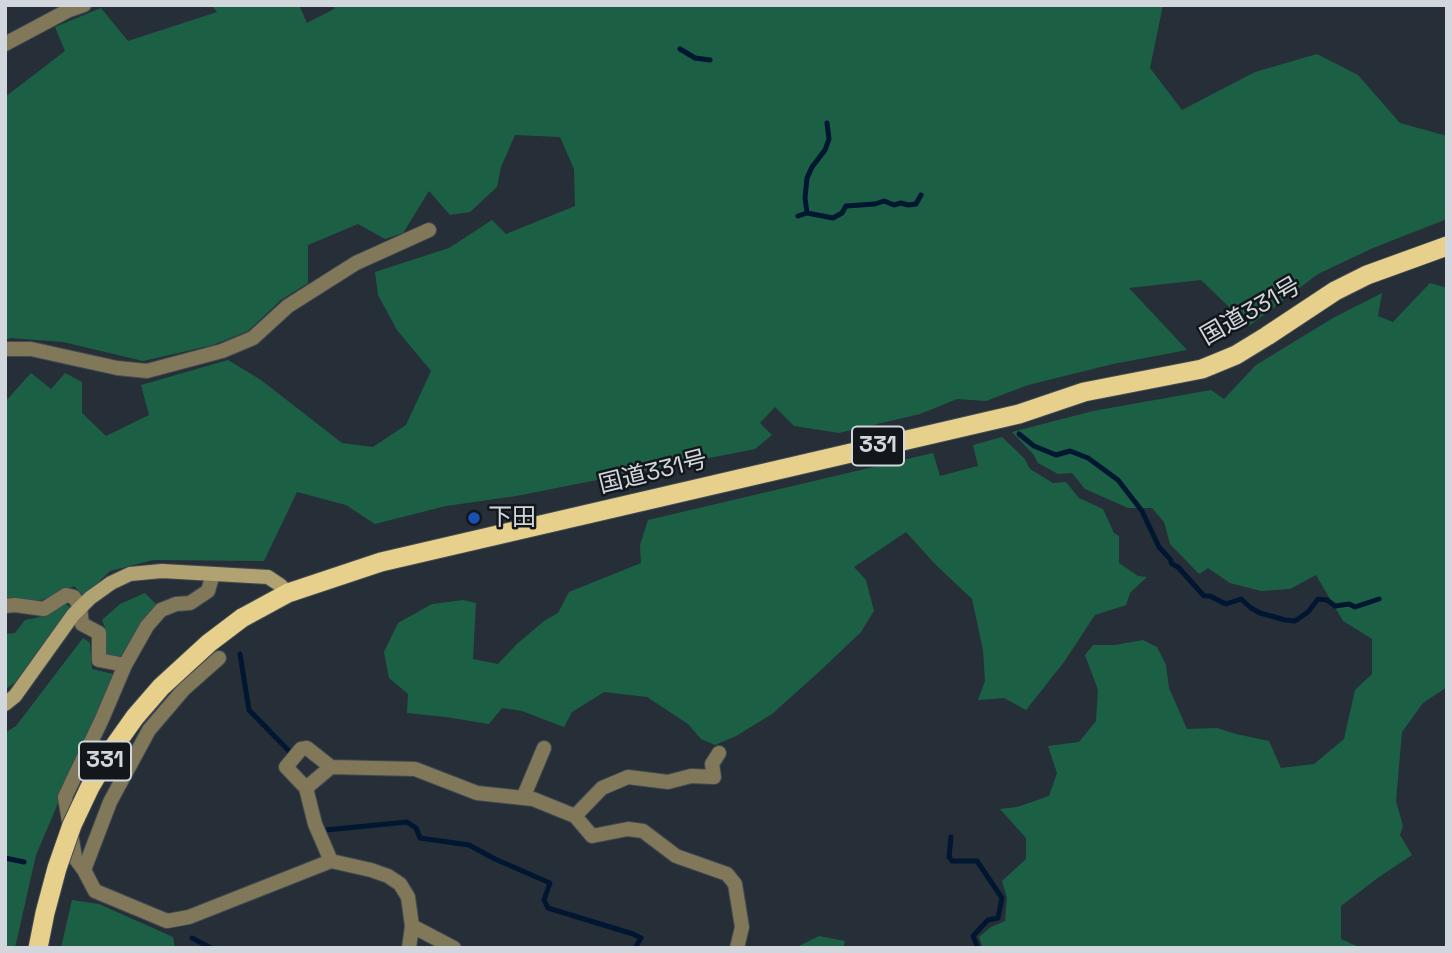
<!DOCTYPE html>
<meta charset="utf-8">
<style>
body{margin:0}
#map{position:relative;width:1452px;height:953px;overflow:hidden;background:#262f38;font-family:"Space Grotesk",sans-serif}
canvas{display:block}
.frame{position:absolute;inset:0;border:7px solid #d1d7dd;pointer-events:none}
</style>
<div id="map">
<canvas width="1452" height="953"></canvas>
<div class="frame"></div>
</div>
<script>
const context = document.querySelector('canvas').getContext('2d');
context.lineJoin = 'round';
function fillPath(path, color) {
  context.fillStyle = color;
  context.fill(path, 'evenodd');
}
function toPath(rows) {
  const path = new Path2D();
  for (const r of rows) {
    path.moveTo(r[0], r[1]);
    for (let i = 2; i < r.length; i += 2) path.lineTo(r[i], r[i + 1]);
  }
  return path;
}
function trace(path, color, width, dash) {
  context.strokeStyle = color;
  context.lineWidth = width;
  context.lineCap = dash ? 'butt' : 'round';
  context.setLineDash(dash || []);
  context.stroke(path);
}
function drawText(font, color, halo, rows, align = 'center') {
  context.font = font + ' "Space Grotesk","Noto Sans JP",sans-serif';
  context.lineWidth = 5;
  context.setLineDash([]);
  context.textBaseline = 'middle';
  context.strokeStyle = halo;
  context.fillStyle = color;
  for (const [text, x, y, turn = 0] of rows) {
    context.save();
    context.translate(x, y);
    context.rotate((+turn || 0) * Math.PI / 180);
    context.textAlign = isNaN(turn) ? turn : align;
    if (halo) context.strokeText(text, 0, 0);
    context.fillText(text, 0, 0);
    context.restore();
  }
}
const green = toPath([
 [211,5,299,5,307,23,334,9,335,5,1163,5,1150,68,1182,110,1255,72,1317,54,1358,75,1400,123,1447,136,1447,219,1373,248,1318,274,1249,326,1201,280,1129,288,1187,350,1113,364,1028,385,986,401,957,399,920,414,839,433,794,426,775,407,760,423,772,435,755,449,516,496,446,506,375,524,346,505,297,492,264,561,153,560,110,571,84,596,74,586,45,599,31,602,5,598,5,402,31,373,51,389,65,373,82,382,82,413,106,436,149,415,141,385,228,360,261,380,342,443,373,447,406,425,431,371,397,330,378,295,375,272,449,248,492,220,506,234,575,206,574,169,560,137,515,135,501,167,497,187,470,212,450,215,429,191,403,233,385,239,358,224,308,245,308,283,281,300,248,331,213,345,143,361,63,342,11,338,5,340,5,97,65,51,55,27,101,8,128,41,217,12],
 [1430,283,1447,288,1447,687,1423,703,1402,732,1396,801,1403,826,1400,835,1412,855,1379,877,1341,906,1341,939,1361,948,983,948,979,937,991,927,1005,921,1007,898,1002,881,1026,859,1026,838,1000,809,1017,807,1049,796,1057,773,1048,746,1079,742,1096,721,1098,690,1085,655,1093,645,1115,645,1143,640,1157,647,1166,665,1169,688,1187,729,1217,728,1236,734,1269,741,1281,768,1314,764,1344,739,1355,690,1372,674,1372,639,1343,621,1316,575,1290,589,1261,591,1230,583,1208,568,1199,574,1170,544,1164,522,1152,508,1128,508,1085,489,1072,473,1058,474,1038,463,1033,454,1012,432,1093,411,1211,390,1224,399,1256,365,1333,318,1382,293,1378,316,1393,322],
 [1002,437,1024,458,1030,469,1053,483,1066,482,1079,498,1103,509,1114,533,1119,536,1119,563,1138,576,1147,577,1130,593,1126,605,1095,615,1064,662,1026,710,1004,698,978,700,985,681,983,650,972,599,935,564,906,532,854,567,866,580,874,611,861,632,820,671,772,714,736,736,715,745,701,739,688,724,647,697,604,692,572,712,564,727,522,711,502,708,489,724,446,717,407,713,408,694,389,678,384,652,398,623,432,604,463,600,476,603,473,659,498,664,517,644,544,621,558,613,569,592,641,563,640,545,648,520,933,453,940,476,978,466,973,445],
 [145,593,156,604,122,657,107,655,106,630,102,620,120,604],
 [64,603,70,607,24,675,5,690,5,634,15,633,25,620,45,616],
 [83,638,90,643,92,669,113,674,36,855,15,948,5,948,5,733,16,726],
 [72,900,99,904,173,937,175,948,61,948],
 [819,936,845,941,843,948,795,948]
]);
const stream = toPath([
 [680,49,695,58,710,60],
 [807,213,833,218,842,213,846,206,875,204,884,201,894,205,901,203,908,205,916,204,921,195],
 [798,216,807,213,805,198,807,178,812,167,825,150,829,139,827,123],
 [1019,434,1034,446,1056,455,1070,451,1088,458,1118,480,1142,511,1159,547,1170,559,1172,564,1178,567,1204,596,1210,596,1226,604,1241,599,1251,608,1260,613,1285,620,1295,621,1308,612,1318,599,1327,600,1335,606,1349,604,1355,607,1379,599],
 [240,654,249,710,290,752],
 [326,830,407,822,416,828,420,838,469,845,495,859,550,883,544,900,548,908,633,934,641,938,635,948],
 [951,837,949,857,952,861,977,861,1002,898,998,918,988,920,973,936,978,948],
 [5,858,24,862],
 [192,938,211,948]
]);
const minor = toPath([
 [5,44,67,11,84,5],
 [5,349,31,349,117,368,147,371,222,351,253,338,288,306,356,263,429,230],
 [213,574,208,591,190,603,176,604,161,610,147,626,125,665,102,719,65,797,75,858,84,870,95,891,167,921,189,917,331,861,371,870,388,876,400,884,408,897,412,926,409,948],
 [5,606,15,605,44,609,66,595,74,597,80,607,82,624,99,633,99,660,125,665],
 [306,788,286,767,301,749,307,748,331,767,415,769,477,793,533,799,575,816,592,836,628,829,643,831,676,856,727,874,735,884,742,927,737,948],
 [523,798,544,748],
 [575,816,602,788,628,777,668,782,691,776,714,777,712,764,719,753],
 [331,861,315,824,306,788,331,767],
 [84,870,110,802,149,730,184,689,219,658],
 [412,926,454,948]
]);
const secondary = toPath([
 [5,704,15,696,73,615,90,598,111,583,130,574,162,571,268,577,280,585,288,593]
]);
const trunk = toPath([
 [242,618,288,593,381,562,1019,414,1084,392,1202,369,1236,355,1267,336,1335,291,1367,275,1447,246]
]);
const trunkBridge = toPath([
 [38,948,45,913,57,868,72,825,90,787,113,748,135,717,161,687,209,643,242,618]
]);
const markers = [
 [474,518,7,"#1a4fb4"]
];
const shields = [
 [878,446,52],
 [105,761,52]
];
const shieldNames = [
 ["331",878,446],
 ["331",105,761]
];
const streetNames = [
 ["国道331号",1251,312,-30],
 ["国道331号",653,473,-14]
];
const poiNames = [
 ["下田",488,518]
];
fillPath(green, '#1b6045');
trace(stream, '#011630', 5);
trace(minor, '#414a52', 16);
trace(secondary, '#414a52', 16);
trace(trunk, '#414a52', 21);
trace(minor, '#81785a', 14);
trace(secondary, '#b0a271', 14);
trace(trunk, '#e6d08b', 19);
trace(trunkBridge, '#414a52', 21, []);
trace(trunkBridge, '#e6d08b', 19);
for (const [x, y, r, color] of markers) {
  const dot = new Path2D();
  dot.arc(x, y, r, 0, 2 * Math.PI);
  context.fillStyle = color;
  context.fill(dot);
  trace(dot, '#13171b', 2.5);
}
for (const [x, y, w] of shields) {
  const box = new Path2D();
  box.roundRect(x - w / 2, y - 19.5, w, 39, 5);
  context.fillStyle = '#13171b';
  context.fill(box);
  trace(box, '#d1d7dd', 2);
}
drawText('bold 23px', '#d1d7dd', null, shieldNames);
drawText('24px', '#d1d7dd', '#13171b', streetNames);
drawText('24px', '#d1d7dd', '#13171b', poiNames, 'left');
</script>
